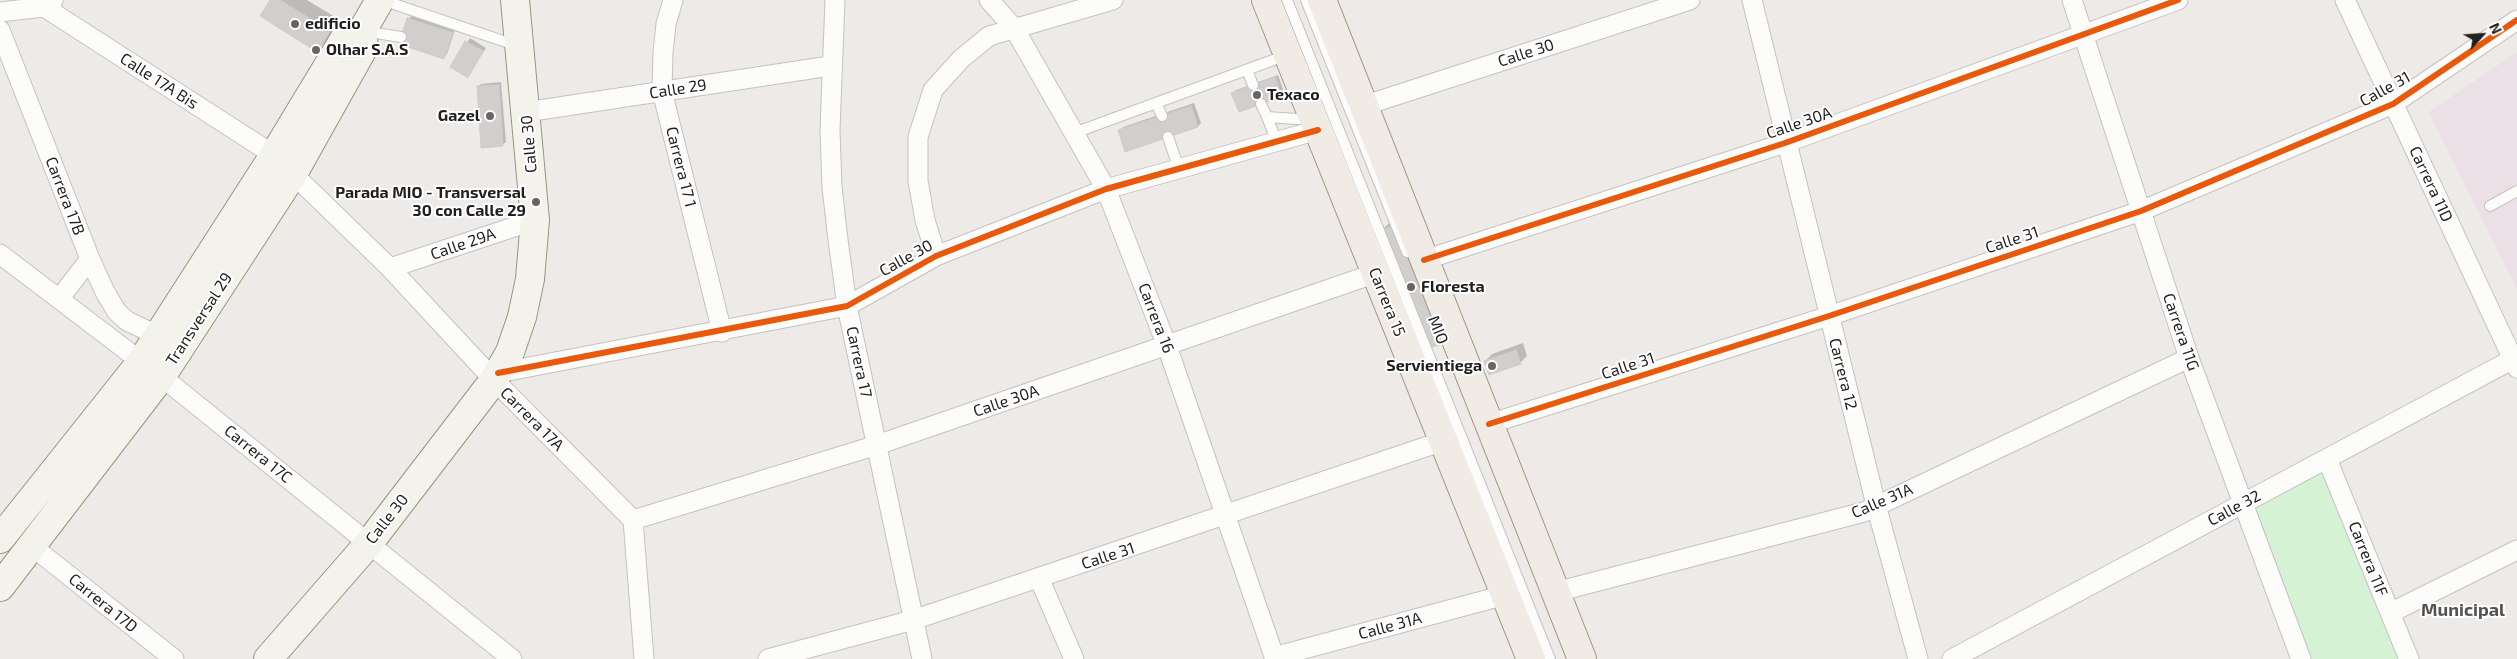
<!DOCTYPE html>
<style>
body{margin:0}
#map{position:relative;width:2517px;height:659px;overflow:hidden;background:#edeae7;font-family:"Exo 2",sans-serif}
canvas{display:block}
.north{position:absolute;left:2457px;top:10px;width:50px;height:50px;-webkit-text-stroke:4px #fff;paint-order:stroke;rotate:64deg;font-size:14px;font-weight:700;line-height:20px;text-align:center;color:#1f1f1f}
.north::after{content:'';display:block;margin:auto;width:18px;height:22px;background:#1f1f1f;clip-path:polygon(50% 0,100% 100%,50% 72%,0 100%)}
</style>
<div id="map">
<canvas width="2517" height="659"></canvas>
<div class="north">N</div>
</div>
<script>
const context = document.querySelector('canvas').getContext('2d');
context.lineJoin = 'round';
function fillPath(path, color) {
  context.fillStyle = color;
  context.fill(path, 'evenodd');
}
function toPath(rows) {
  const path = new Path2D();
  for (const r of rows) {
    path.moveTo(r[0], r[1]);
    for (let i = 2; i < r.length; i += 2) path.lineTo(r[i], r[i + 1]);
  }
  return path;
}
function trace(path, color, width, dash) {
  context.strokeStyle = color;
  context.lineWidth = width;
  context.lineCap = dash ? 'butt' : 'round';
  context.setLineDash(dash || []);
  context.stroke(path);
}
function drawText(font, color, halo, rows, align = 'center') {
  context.font = font + ' "Exo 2",sans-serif';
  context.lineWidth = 4;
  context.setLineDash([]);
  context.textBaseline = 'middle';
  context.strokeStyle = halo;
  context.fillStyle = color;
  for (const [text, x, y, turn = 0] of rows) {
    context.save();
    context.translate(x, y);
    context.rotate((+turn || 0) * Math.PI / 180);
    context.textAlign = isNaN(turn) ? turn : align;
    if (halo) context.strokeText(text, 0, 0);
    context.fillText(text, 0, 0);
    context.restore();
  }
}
const industrial = toPath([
 [2517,52,2517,289,2429,112]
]);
const park = toPath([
 [2327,459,2409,659,2301,659,2244,502]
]);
const shadow = toPath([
 [271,0,307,0,340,20,327,40,317,51],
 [412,16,455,30,447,54,444,57,408,19],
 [470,38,486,48,468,76,452,67],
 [1278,75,1284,92,1281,96,1233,93,1236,90],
 [501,82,506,142,502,145,478,87,481,84],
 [1194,103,1201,123,1198,126,1126,150,1120,131,1123,127],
 [1392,220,1452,332,1441,343,1381,231],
 [1523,343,1527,356,1520,363,1485,361,1492,354]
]);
const building = toPath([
 [270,0,280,0,330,31,317,52,260,16,270,0],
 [407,18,453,33,444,59,399,44,407,18],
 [465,41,483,51,468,78,450,67,465,41],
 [1275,77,1282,97,1239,112,1231,93,1275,77],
 [499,85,503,146,481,148,477,86,499,85],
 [1191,106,1198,127,1125,152,1118,130,1191,106],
 [1395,225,1442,344,1427,349,1380,231,1395,225],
 [1516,350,1521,364,1489,375,1484,361,1516,350]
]);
const lane = toPath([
 [382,0,518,46],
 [1287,0,1550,659],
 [1306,0,1407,252],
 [363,31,401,37],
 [1247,70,1253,85],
 [1156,103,1162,116],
 [1261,104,1267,117,1312,120],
 [1267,117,1277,142],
 [1074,133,1287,55],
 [1168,137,1179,169],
 [2490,206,2517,191]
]);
const street = toPath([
 [673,0,666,24,663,52,662,91,722,332],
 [835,0,830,130,832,187,838,240,847,306,922,659],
 [989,0,1014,28,1106,189,1167,346,1275,659],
 [1752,0,1876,505,1918,659],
 [2072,0,2189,358,2301,659],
 [2345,0,2517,368],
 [44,7,274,155],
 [0,12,44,7,53,1],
 [0,30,90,259,105,292,117,312,127,321,148,331,161,331],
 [1363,106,1690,0],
 [526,112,830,66],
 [293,174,390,268,494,380,633,520,644,659],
 [0,254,172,385,512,659],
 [936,256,925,220,918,181,918,137,933,90,961,59,989,36,1113,0],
 [1424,260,1785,143,2178,0],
 [390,268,535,220],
 [59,299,90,259],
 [498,373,847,306,936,256,1106,189,1318,130],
 [1489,424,1829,316,2141,211,2393,104,2517,20],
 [2327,459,2409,659],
 [633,520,877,445,1376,273],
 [33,547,174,659],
 [1039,578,1074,659],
 [1556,592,1864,512,2189,358],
 [2390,613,2517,550],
 [1274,657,1505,595],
 [768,659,913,620,1443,441],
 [1952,659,2517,357]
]);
const secondary = toPath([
 [0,539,141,362,274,155,346,36,362,31],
 [0,587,161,377,293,174,364,47,362,31,380,0],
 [268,659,369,543,494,380,510,352,522,317,530,279,535,220,515,0]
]);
const primary = toPath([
 [1266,0,1531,659],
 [1322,0,1582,659]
]);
const cycleway = toPath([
 [1424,260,1785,143,2178,0],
 [498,373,847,306,936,256,1106,189,1318,130],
 [1489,424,1829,316,2141,211,2393,104,2517,20]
]);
const markers = [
 [295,24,5,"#676665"],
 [316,50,5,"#676665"],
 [1257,95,5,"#676665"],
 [490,116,5,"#676665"],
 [536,202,5,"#676665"],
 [1411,287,5,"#676665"],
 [1492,366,5,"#676665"]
];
const poiNames = [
 ["edificio",305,24],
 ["Olhar S.A.S",326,50],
 ["Texaco",1267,95],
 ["Gazel",480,116,"right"],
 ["Parada MIO - Transversal",526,193,"right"],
 ["30 con Calle 29",526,211,"right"],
 ["Floresta",1421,287],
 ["Servientiega",1482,366,"right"]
];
const streetNames = [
 ["Calle 30",1526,53,-18],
 ["Calle 17A Bis",159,81,33],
 ["Calle 29",678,89,-9],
 ["Calle 31",2385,89,-29],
 ["Calle 30A",1799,123,-19],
 ["Calle 30",529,144,-95],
 ["Carrera 17 1",681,167,76],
 ["Carrera 11D",2431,184,65],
 ["Carrera 17B",65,196,69],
 ["Calle 31",2012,240,-18],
 ["Calle 29A",463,244,-19],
 ["Calle 30",906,258,-29],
 ["Carrera 15",1387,302,68],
 ["Carrera 16",1156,318,69],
 ["Transversal 29",199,319,-57],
 ["MIO",1438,330,68],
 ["Carrera 11G",2181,332,71],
 ["Carrera 17",859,362,78],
 ["Calle 31",1628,366,-18],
 ["Carrera 12",1843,374,76],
 ["Calle 30A",1006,401,-19],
 ["Carrera 17A",532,419,45],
 ["Carrera 17C",258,454,39],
 ["Calle 31A",1882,501,-23],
 ["Calle 32",2234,508,-28],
 ["Calle 30",387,519,-52],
 ["Calle 31",1108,556,-18],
 ["Carrera 11F",2368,559,68],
 ["Carrera 17D",103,603,39],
 ["Calle 31A",1390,626,-15]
];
const neighbourhoodNames = [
 ["Municipal",2463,610]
];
fillPath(industrial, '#eae0e6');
fillPath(park, '#d6f2d4');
fillPath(shadow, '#0003');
fillPath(building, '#d2cecd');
trace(building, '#d0ccc9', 1);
trace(lane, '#c4c3c2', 12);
trace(street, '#c4c3c2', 21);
trace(secondary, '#969680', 30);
trace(primary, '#a39684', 30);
trace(lane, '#fcfcfb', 10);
trace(street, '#fcfcfb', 19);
trace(secondary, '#f3f2eb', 28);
trace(primary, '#f0ebe5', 28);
trace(cycleway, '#e8590c', 6);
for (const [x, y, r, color] of markers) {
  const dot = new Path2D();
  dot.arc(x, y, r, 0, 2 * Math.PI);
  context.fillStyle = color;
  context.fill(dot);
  trace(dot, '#fff', 2);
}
drawText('bold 16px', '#1f1f1f', '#fff', poiNames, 'left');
drawText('16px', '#1f1f1f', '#fff', streetNames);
drawText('bold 18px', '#525252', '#fff', neighbourhoodNames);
</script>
